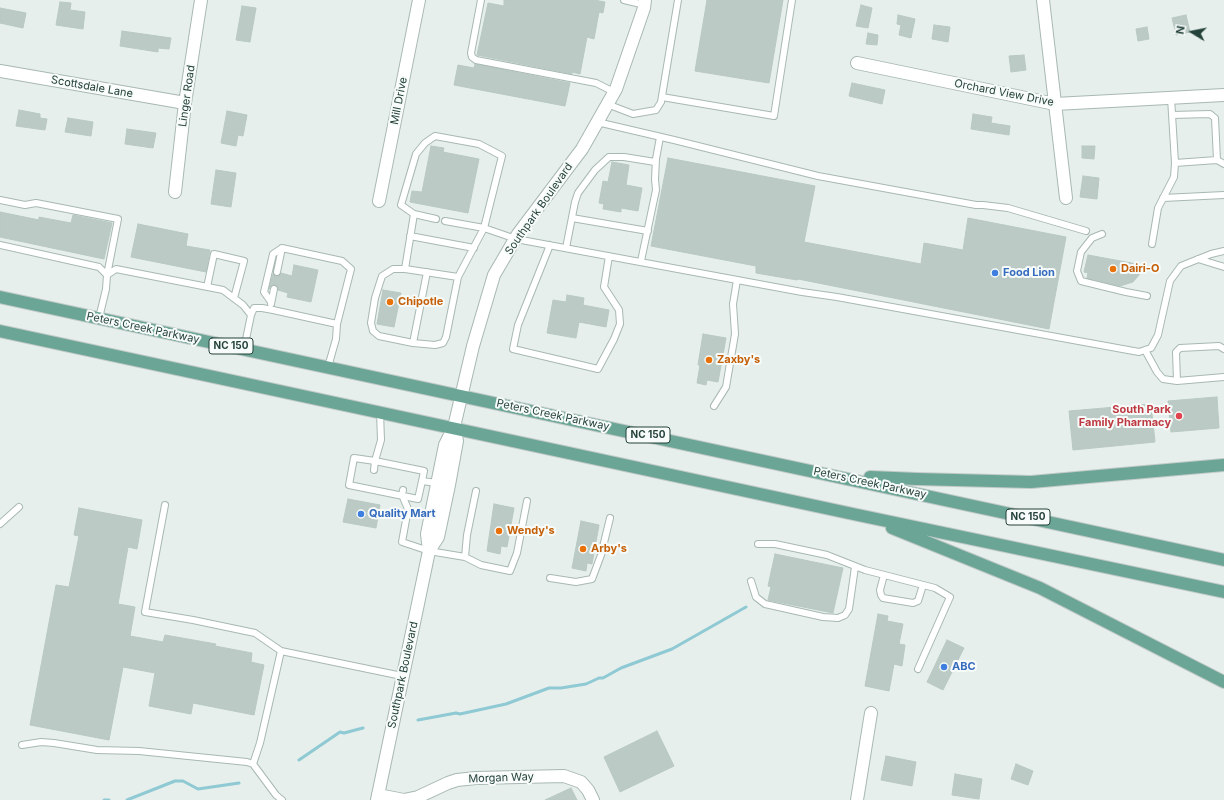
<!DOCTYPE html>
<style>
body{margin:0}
#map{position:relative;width:1224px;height:800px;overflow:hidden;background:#e6efeb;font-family:Inter,sans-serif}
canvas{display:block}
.north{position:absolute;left:1172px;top:12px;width:40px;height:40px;-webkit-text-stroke:3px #f7fbf9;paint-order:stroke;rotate:280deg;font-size:11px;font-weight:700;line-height:16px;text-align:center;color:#24423a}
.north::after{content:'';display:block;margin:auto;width:14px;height:18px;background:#24423a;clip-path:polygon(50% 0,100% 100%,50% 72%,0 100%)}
</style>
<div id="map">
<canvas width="1224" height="800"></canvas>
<div class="north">N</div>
</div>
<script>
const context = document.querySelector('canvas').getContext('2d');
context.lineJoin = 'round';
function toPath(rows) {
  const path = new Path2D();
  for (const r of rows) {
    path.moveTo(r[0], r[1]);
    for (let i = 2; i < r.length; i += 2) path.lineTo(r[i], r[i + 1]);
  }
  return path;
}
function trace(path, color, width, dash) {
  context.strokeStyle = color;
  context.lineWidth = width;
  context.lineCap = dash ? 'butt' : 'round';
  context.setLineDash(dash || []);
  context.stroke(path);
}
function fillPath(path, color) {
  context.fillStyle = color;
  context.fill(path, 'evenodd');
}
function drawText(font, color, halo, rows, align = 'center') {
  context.font = font + ' Inter,sans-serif';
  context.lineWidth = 4;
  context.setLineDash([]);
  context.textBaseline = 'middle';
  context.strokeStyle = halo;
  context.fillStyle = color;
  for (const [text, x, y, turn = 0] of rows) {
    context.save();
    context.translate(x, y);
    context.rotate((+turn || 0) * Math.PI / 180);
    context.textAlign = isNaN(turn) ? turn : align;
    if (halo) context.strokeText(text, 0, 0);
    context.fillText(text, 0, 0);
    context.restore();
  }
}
const stream = toPath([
 [418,720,456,713,460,714,506,704,549,688,561,688,586,684,599,678,603,678,621,668,672,649,746,607],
 [299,760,340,732,344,733,363,728],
 [104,800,109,800],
 [127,800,175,781,183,781,198,789,239,783]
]);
const building = toPath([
 [504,0,594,0,605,2,603,13,599,12,594,39,587,37,580,74,572,72,572,74,477,55,488,3,504,6,504,0],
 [707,0,783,0,769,83,695,71,707,0],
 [60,2,71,3,70,10,85,12,83,29,56,25,60,2],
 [861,5,872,8,868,28,856,26,861,5],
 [242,6,256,8,250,42,236,40,242,6],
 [0,8,26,13,23,28,0,23,0,8],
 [898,15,915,19,911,38,899,35,901,25,897,24,898,15],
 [1186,15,1190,32,1176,35,1172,18,1186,15],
 [934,25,950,27,948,42,932,39,934,25],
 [1147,27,1149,39,1138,41,1136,29,1147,27],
 [122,31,171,38,169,49,158,48,158,52,120,46,122,31],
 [868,33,878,35,877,45,866,44,868,33],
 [1024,55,1026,70,1011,72,1009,56,1024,55],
 [475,64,570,83,565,106,454,85,458,65,474,68,475,64],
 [852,83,885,90,882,104,849,96,852,83],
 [19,110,40,114,40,118,47,119,45,130,16,126,19,110],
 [227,111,247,115,243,136,238,135,236,146,221,143,227,111],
 [973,114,992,117,991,123,1010,126,1009,135,971,129,973,114],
 [68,118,93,122,91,136,65,132,68,118],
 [127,129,156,133,153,148,125,144,127,129],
 [431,146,444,148,443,152,479,159,468,213,410,202,412,191,422,192,431,146],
 [1082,146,1095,146,1094,159,1082,158,1082,146],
 [668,158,815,186,804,242,921,264,924,243,963,250,968,218,1066,237,1049,329,798,279,797,280,756,273,756,266,651,246,668,158],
 [612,162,629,165,626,185,642,188,638,211,621,208,621,212,603,209,604,204,599,203,603,181,608,182,612,162],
 [216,170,236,173,231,207,211,204,216,170],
 [1083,176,1099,178,1097,199,1080,197,1083,176],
 [0,212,39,220,39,217,71,223,73,215,112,223,104,259,0,237,0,212],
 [138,224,188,234,186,246,210,250,206,272,131,257,138,224],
 [1088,255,1142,265,1139,275,1133,282,1120,286,1087,278,1088,273,1084,272,1088,255],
 [294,265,318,270,311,302,287,297,288,293,278,290,278,287,275,285,271,286,269,289,273,274,276,276,281,273,292,276,294,265],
 [383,290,401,293,394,327,377,324,383,290],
 [567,295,584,298,583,305,609,310,606,327,579,322,576,338,547,333,553,300,566,302,567,295],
 [703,334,726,338,718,382,707,380,706,385,697,383,700,365,698,365,703,334],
 [1217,397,1219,428,1171,432,1168,401,1217,397],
 [1151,404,1155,442,1073,450,1069,411,1151,404],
 [348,499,380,505,376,528,343,522,348,499],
 [494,504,514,508,507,547,501,546,500,554,487,551,494,504],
 [79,508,142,520,137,549,128,547,118,604,135,607,130,636,163,642,165,635,216,644,215,646,252,653,251,662,264,665,254,715,193,703,191,714,149,706,155,673,123,667,109,740,30,725,56,585,69,587,79,536,74,535,79,508],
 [581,521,599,525,592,564,587,563,586,571,572,568,581,521],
 [775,554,843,568,833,613,768,600,771,587,768,586,775,554],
 [878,614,888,616,887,621,903,624,899,644,905,645,902,666,894,664,889,691,865,686,878,614],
 [947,640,964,648,943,690,927,682,947,640],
 [657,731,674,766,620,792,604,757,657,731],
 [886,756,916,762,912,786,881,780,886,756],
 [1016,764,1033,771,1028,785,1011,779,1016,764],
 [955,774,982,779,979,799,952,795,955,774],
 [571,788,577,800,545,800,571,788]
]);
const service = toPath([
 [481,0,471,53,472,57,476,60,596,83,614,92],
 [624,0,645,5],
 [662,97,774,116,792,0],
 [607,104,633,114,656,110,661,102,678,0],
 [1172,115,1210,114,1215,118,1217,160,1224,164],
 [597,122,674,140,818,176,976,205,983,205,1008,208,1086,231],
 [1175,163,1217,160],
 [1163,198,1224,195],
 [0,200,25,205,36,203,118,219,107,275],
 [572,218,648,231],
 [436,219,414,214,401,205,416,154,425,143,435,136,479,144,502,156,484,228,458,277,446,337,443,343,435,345,413,343,379,336,373,331,371,323,375,298,382,276,393,269,405,269,458,277],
 [445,221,484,228,516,239,802,292,837,297,1139,352,1151,348,1158,335,1170,281,1181,266,1211,254,1224,251],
 [1102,234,1092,238,1081,252,1077,271,1081,281,1126,292,1147,296],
 [410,236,474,248],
 [1152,244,1158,208,1174,177,1175,163,1171,98],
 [0,245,99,267,107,275,106,289,99,318],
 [550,245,518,325,513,349,598,369,614,339,620,324,619,310,604,287,609,256],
 [566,248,575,202,578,193,595,170,609,157,624,157,655,162],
 [1198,259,1224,267],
 [641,261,656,190,655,179,656,159,660,137],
 [405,269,414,214],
 [277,272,282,248],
 [107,275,116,269,223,290,243,305,251,315],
 [207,287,214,254,244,261,234,298],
 [271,302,264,292,273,254,282,248,342,261,351,269,337,324],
 [271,304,274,289],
 [413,343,427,272],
 [244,349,251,315,254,308,262,308,273,310,337,324,336,339,328,367],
 [1145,350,1157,372,1163,379,1177,381,1224,377],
 [1177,381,1176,352,1180,348,1219,346,1224,349],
 [714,406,726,387,735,334,733,304,737,280],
 [380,412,381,440,375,461,424,471,422,481,437,483],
 [374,470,375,461,354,458,349,485,418,499,422,481],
 [403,490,402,495,408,509,402,542,429,551,465,557],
 [476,491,467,535,465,557,481,565,510,571,517,553,527,501],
 [165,505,145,612,193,620,255,633,281,651,402,676],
 [0,524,19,507],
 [758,544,775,544,827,555,865,570,935,588,950,597,918,669],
 [884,575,880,590,881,595,883,598,913,603,918,601,923,585],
 [550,578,576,582,592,579,601,555,610,518],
 [751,581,756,597,765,604,823,617,838,618,845,615,849,609,855,567],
 [22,745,41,742,54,743,97,750,139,751,247,762,253,764,276,795,282,800],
 [253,764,260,743,281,651]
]);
const minor = toPath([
 [1043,0,1066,198],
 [857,63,1055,104,1224,95],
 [0,71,185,103],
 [175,192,185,103,201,0],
 [379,201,419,0],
 [378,795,404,800,418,797,448,783,457,780,476,778,564,776,581,782,588,790,593,800],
 [857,800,871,713]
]);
const tertiary = toPath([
 [429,551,438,537,449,485,457,441,454,427],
 [377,800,429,551,427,534,445,445,454,427,473,346,494,275,518,234,582,149,616,89,644,8,645,0]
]);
const primary = toPath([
 [0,297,1224,560],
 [0,331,853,514,1224,592],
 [870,477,917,479,1031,482,1224,465],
 [892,528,1040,588,1224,682]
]);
const markers = [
 [1113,269,4,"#e8710a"],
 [995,273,4,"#3f7fe0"],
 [390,302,4,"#e8710a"],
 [709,360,4,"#e8710a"],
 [1179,416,4,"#e0444e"],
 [361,514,4,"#3f7fe0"],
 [499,531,4,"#e8710a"],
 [583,549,4,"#e8710a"],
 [944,667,4,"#3f7fe0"]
];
const shields = [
 [231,346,44],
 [648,435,44],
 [1028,517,44]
];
const shieldNames = [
 ["NC 150",231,346],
 ["NC 150",648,435],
 ["NC 150",1028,517]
];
const streetNames = [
 ["Scottsdale Lane",92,87,10],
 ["Orchard View Drive",1004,93,11],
 ["Linger Road",187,96,-82],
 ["Mill Drive",399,101,-79],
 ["Southpark Boulevard",539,209,-55],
 ["Peters Creek Parkway",143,328,12],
 ["Peters Creek Parkway",553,415,12],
 ["Peters Creek Parkway",870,483,12],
 ["Southpark Boulevard",403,675,-78],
 ["Morgan Way",501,778,-2]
];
const foodNames = [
 ["Dairi-O",1121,269],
 ["Chipotle",398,302],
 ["Zaxby's",717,360],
 ["Wendy's",507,531],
 ["Arby's",591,549]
];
const shopNames = [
 ["Food Lion",1003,273],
 ["Quality Mart",369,514],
 ["ABC",952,667]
];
const healthNames = [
 ["South Park",1171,410],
 ["Family Pharmacy",1171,423]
];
trace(stream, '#8ec9d4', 3);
fillPath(building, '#bbcac4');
trace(building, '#b8c9c2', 1);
trace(service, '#a8b8b2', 8);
trace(minor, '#a8b8b2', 14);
trace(tertiary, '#a8b8b2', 14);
trace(primary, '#c2cac8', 14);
trace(service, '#fff', 6);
trace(minor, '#fff', 12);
trace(tertiary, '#fff', 12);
trace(primary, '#6aa596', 12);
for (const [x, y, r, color] of markers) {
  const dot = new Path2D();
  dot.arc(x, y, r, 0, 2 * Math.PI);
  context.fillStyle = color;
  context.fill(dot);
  trace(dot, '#f7fbf9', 1.5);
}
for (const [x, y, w] of shields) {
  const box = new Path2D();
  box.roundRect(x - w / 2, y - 8, w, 16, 3);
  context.fillStyle = '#f7fbf9';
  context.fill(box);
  trace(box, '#24423a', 1);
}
drawText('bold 10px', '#24423a', null, shieldNames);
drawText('11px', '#24423a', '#f7fbf9', streetNames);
drawText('bold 11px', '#c56008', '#f7fbf9', foodNames, 'left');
drawText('bold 11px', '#366cbe', '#f7fbf9', shopNames, 'left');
drawText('bold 11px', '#be3a42', '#f7fbf9', healthNames, 'right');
</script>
